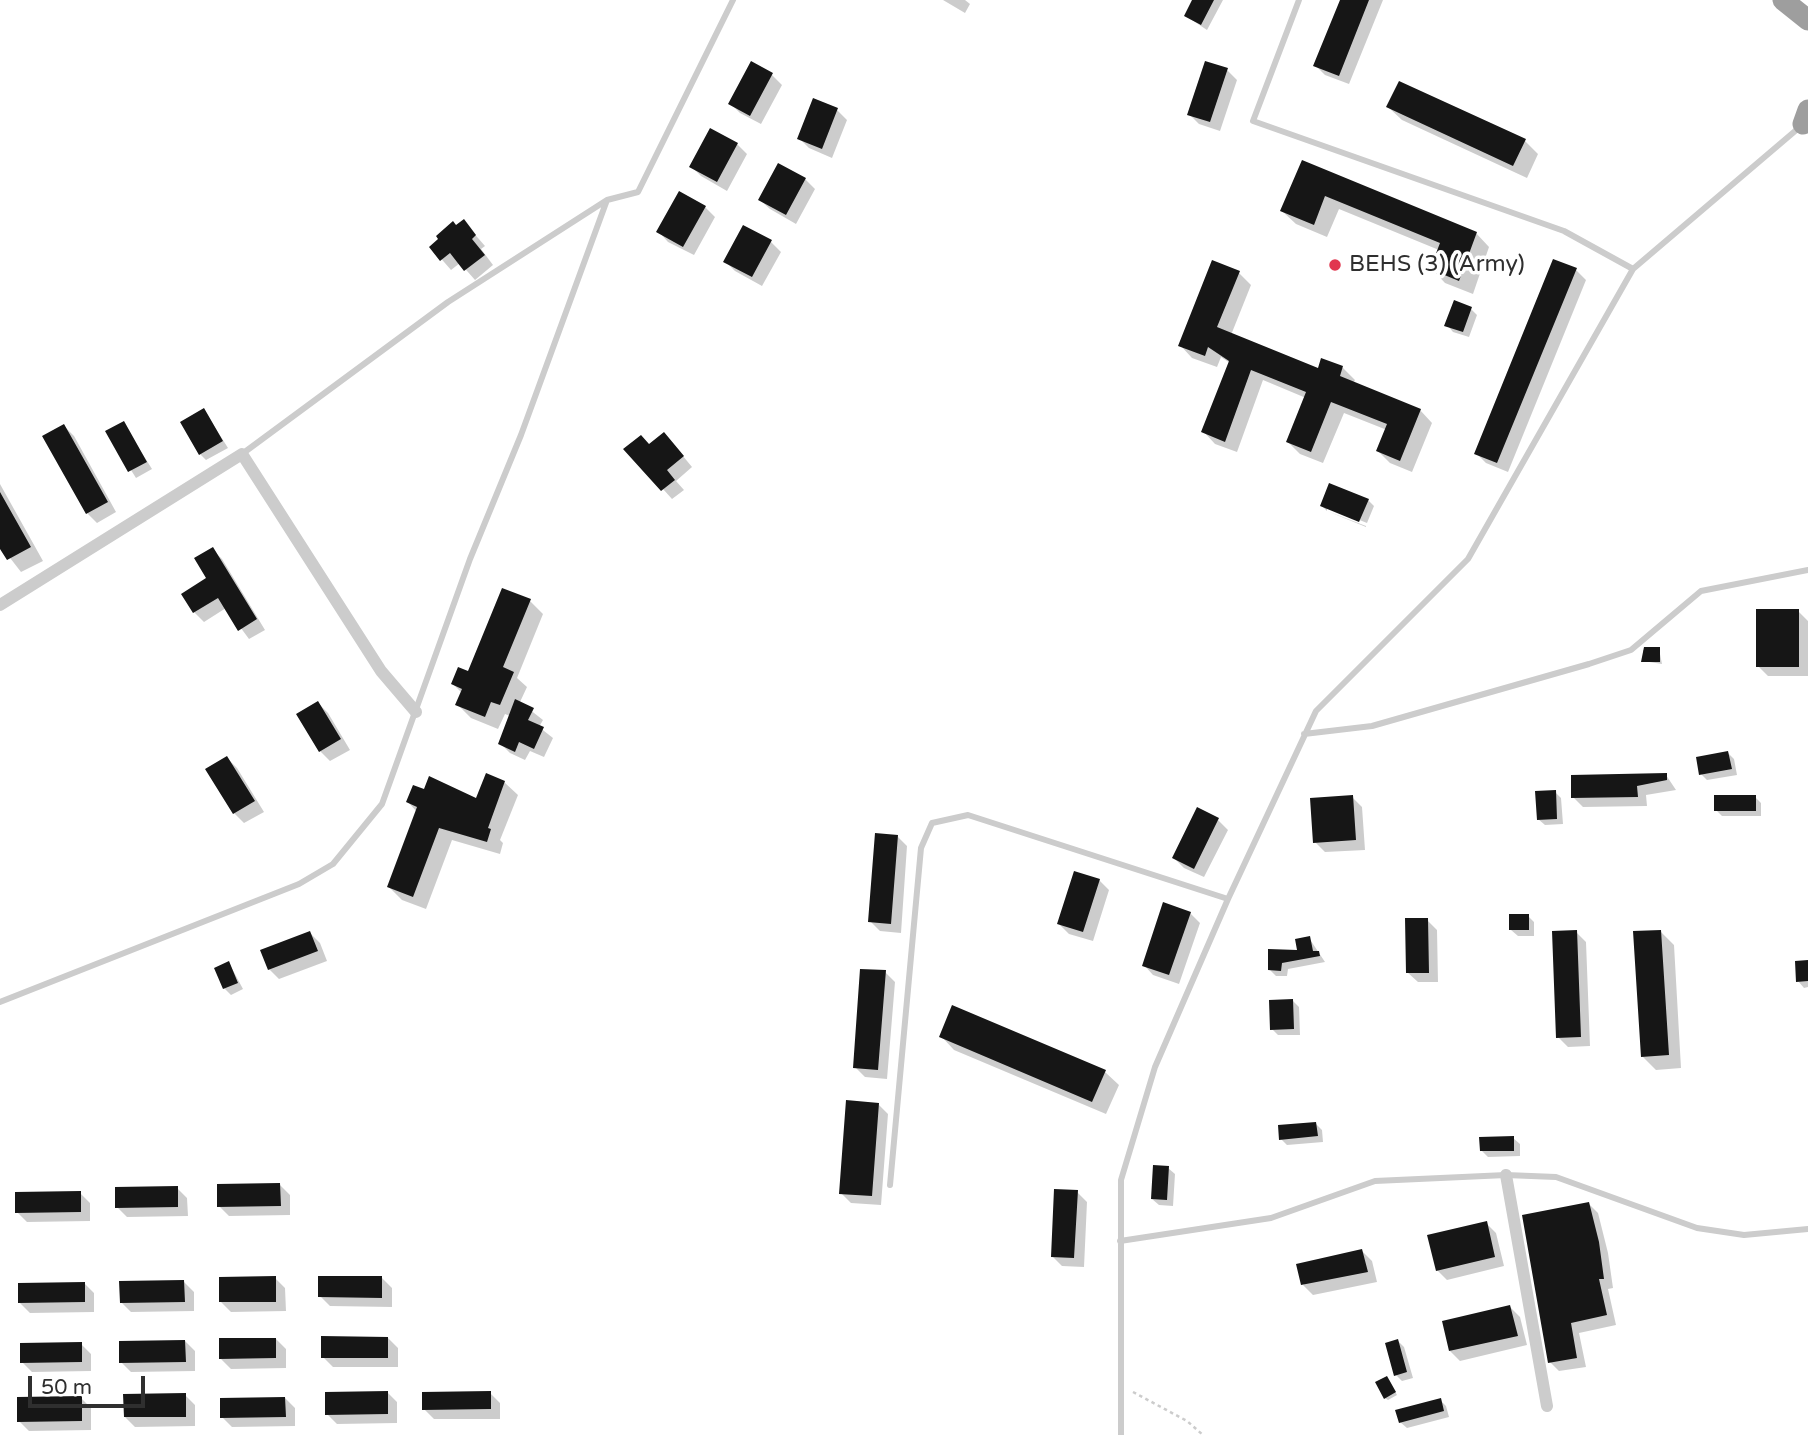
<!DOCTYPE html>
<style>
body{margin:0}
#map{position:relative;width:1808px;height:1435px;overflow:hidden;background:#fff;font-family:"Varela Round",sans-serif}
canvas{display:block}
.scale{position:absolute;left:28px;top:1376px;width:117px;height:32px;box-sizing:border-box;border:4px solid #2f2f2f;border-top:0;padding-left:9px;font-size:21px;line-height:24px;white-space:nowrap;color:#2f2f2f;-webkit-text-stroke:5px #fff;paint-order:stroke}
</style>
<div id="map">
<canvas width="1808" height="1435"></canvas>
<div class="scale">50 m</div>
</div>
<script>
const context = document.querySelector('canvas').getContext('2d');
context.lineJoin = 'round';
function fillPath(path, color) {
  context.fillStyle = color;
  context.fill(path, 'evenodd');
}
function toPath(rows) {
  const path = new Path2D();
  for (const r of rows) {
    path.moveTo(r[0], r[1]);
    for (let i = 2; i < r.length; i += 2) path.lineTo(r[i], r[i + 1]);
  }
  return path;
}
function trace(path, color, width, dash) {
  context.strokeStyle = color;
  context.lineWidth = width;
  context.lineCap = dash ? 'butt' : 'round';
  context.setLineDash(dash || []);
  context.stroke(path);
}
function drawText(font, color, halo, rows, align = 'center') {
  context.font = font + ' "Varela Round",sans-serif';
  context.lineWidth = 7;
  context.setLineDash([]);
  context.textBaseline = 'middle';
  context.strokeStyle = halo;
  context.fillStyle = color;
  for (const [text, x, y, turn = 0] of rows) {
    context.save();
    context.translate(x, y);
    context.rotate((+turn || 0) * Math.PI / 180);
    context.textAlign = isNaN(turn) ? turn : align;
    if (halo) context.strokeText(text, 0, 0);
    context.fillText(text, 0, 0);
    context.restore();
  }
}
const shadow = toPath([
 [943,0,965,0,970,4,965,13],
 [1194,0,1223,0,1207,30,1186,16],
 [1342,0,1383,0,1349,84,1325,75,1315,65],
 [752,64,772,75,782,85,761,124,740,113,730,103],
 [1227,70,1237,80,1220,131,1199,124,1189,114],
 [814,100,837,110,847,120,832,158,809,148,799,138],
 [1388,107,1525,141,1538,154,1527,178,1402,120],
 [737,144,747,154,727,191,701,176,691,166],
 [1303,163,1476,233,1489,247,1473,294,1445,283,1432,269,1439,250,1339,209,1327,237,1296,224,1282,211],
 [805,179,815,189,796,224,770,209,760,200],
 [705,207,715,217,694,255,668,242,659,232],
 [464,222,485,246,481,249,493,265,475,280,460,263,451,270,431,247],
 [771,242,781,252,762,286,735,271,725,261],
 [1576,270,1586,280,1508,472,1486,463,1476,453],
 [1239,273,1251,285,1231,335,1319,370,1322,360,1343,368,1355,380,1353,384,1420,410,1432,423,1412,472,1390,463,1378,451,1387,430,1344,413,1323,463,1300,454,1288,442,1306,398,1263,380,1237,452,1215,444,1203,431,1230,363,1221,357,1217,367,1192,358,1180,345],
 [1471,309,1477,315,1469,337,1453,332,1447,325],
 [204,410,228,448,206,460,200,454],
 [123,423,152,469,136,478,107,432],
 [64,426,74,436,116,512,97,523,87,513],
 [673,444,692,467,676,481,684,490,672,499,663,489,650,445],
 [0,484,43,561,21,572,0,545],
 [1368,500,1374,506,1367,523,1327,507,1327,511,1322,506],
 [1327,511,1366,526,1366,527],
 [212,549,222,559,265,630,249,639,226,608,204,622,194,612,209,579],
 [530,601,543,614,517,678,527,687,520,702,543,720,539,727,553,738,544,757,530,751,525,760,510,753,500,743,510,716,505,714,498,729,471,718,457,704,462,693,453,684,469,673],
 [1798,611,1808,621,1808,676,1768,676,1758,666],
 [1659,649,1662,664,1643,661,1643,650],
 [318,703,328,713,350,750,330,761,320,751],
 [1728,753,1734,759,1737,775,1707,780,1701,774],
 [227,758,237,768,264,812,244,823,234,813],
 [1666,775,1676,790,1646,795,1647,806,1583,807,1573,797],
 [504,782,518,795,500,840,503,843,500,854,452,840,426,909,402,900,389,887,417,812,408,802,477,800],
 [1555,792,1561,798,1563,824,1545,825,1538,819],
 [1352,797,1362,807,1365,850,1325,852,1315,842],
 [1755,797,1761,803,1761,816,1722,816,1716,810],
 [1218,820,1228,830,1204,877,1184,868,1174,858],
 [897,836,907,846,901,933,880,931,870,921],
 [1099,880,1109,890,1093,941,1069,934,1059,924],
 [1190,913,1200,923,1179,984,1153,975,1144,965],
 [1528,916,1534,922,1534,936,1518,936,1511,930],
 [1427,920,1437,930,1438,982,1418,982,1407,972],
 [1576,932,1586,942,1590,1046,1568,1047,1558,1037],
 [1661,932,1674,945,1681,1068,1656,1070,1642,1056],
 [310,933,320,943,327,961,279,979,269,969],
 [1309,938,1325,962,1288,969,1287,976,1276,976,1269,969,1300,952],
 [1808,962,1808,987,1804,988,1798,981],
 [229,963,243,989,231,995,224,988],
 [885,972,895,982,887,1079,865,1077,855,1067],
 [1293,1001,1299,1007,1300,1035,1278,1035,1272,1029],
 [941,1036,1105,1072,1119,1085,1106,1114,954,1050],
 [878,1104,888,1114,881,1205,851,1203,841,1193],
 [1316,1124,1322,1130,1323,1142,1287,1145,1281,1139],
 [1513,1138,1520,1144,1520,1156,1488,1157,1481,1150],
 [1168,1168,1175,1174,1173,1206,1159,1205,1152,1199],
 [280,1185,290,1195,290,1215,229,1216,219,1206],
 [177,1188,187,1198,188,1216,127,1217,117,1207],
 [1077,1192,1087,1202,1084,1267,1062,1266,1052,1256],
 [80,1193,90,1203,90,1221,27,1222,17,1212],
 [1589,1204,1598,1213,1608,1253,1613,1288,1608,1289,1616,1325,1579,1333,1586,1367,1559,1371,1550,1362],
 [1486,1223,1496,1233,1504,1266,1447,1280,1437,1270],
 [1362,1251,1372,1261,1377,1282,1313,1295,1303,1285],
 [275,1278,285,1288,286,1311,231,1312,221,1302],
 [382,1278,392,1288,392,1307,330,1306,320,1296],
 [184,1282,194,1292,194,1311,131,1312,121,1302],
 [84,1283,94,1293,94,1312,30,1313,20,1303],
 [1510,1307,1520,1317,1527,1345,1460,1361,1450,1351],
 [388,1338,398,1348,398,1367,333,1367,323,1357],
 [276,1339,286,1349,286,1368,231,1369,221,1359],
 [185,1341,195,1351,195,1371,131,1372,121,1362],
 [1398,1341,1404,1347,1413,1378,1402,1381,1396,1375],
 [81,1344,91,1354,91,1371,32,1372,22,1362],
 [1389,1380,1397,1395,1388,1400,1385,1398],
 [387,1392,397,1402,397,1423,337,1424,327,1414],
 [490,1393,500,1403,500,1419,434,1419,424,1409],
 [185,1395,195,1405,195,1426,135,1427,125,1417],
 [81,1398,91,1408,91,1430,29,1431,19,1421],
 [285,1398,295,1408,295,1426,232,1427,222,1417],
 [1440,1400,1446,1406,1449,1417,1407,1428,1400,1422]
]);
const building = toPath([
 [1192,0,1214,0,1201,25,1184,16],
 [1340,0,1369,0,1339,76,1313,66],
 [751,61,773,73,750,116,728,104],
 [1205,61,1228,68,1210,122,1187,115],
 [1399,81,1526,139,1513,166,1386,107],
 [813,98,838,108,822,149,797,139],
 [710,128,738,143,717,182,689,167],
 [1302,160,1477,232,1459,281,1430,269,1440,243,1325,196,1314,225,1280,211],
 [778,163,806,178,786,215,758,200],
 [679,191,706,206,683,247,656,232],
 [464,219,476,235,472,239,485,255,464,271,450,253,440,261,429,247,438,239,436,236,453,221,456,225],
 [743,225,772,240,752,277,723,262],
 [1553,259,1577,268,1497,463,1474,454],
 [1212,260,1240,271,1217,327,1318,368,1321,358,1343,366,1340,376,1421,409,1400,461,1376,451,1387,424,1331,402,1311,452,1286,442,1306,392,1251,370,1225,442,1201,432,1229,361,1208,347,1205,356,1178,346],
 [1454,300,1472,307,1463,332,1444,326],
 [204,408,223,441,199,455,180,422],
 [124,421,147,462,128,472,105,431],
 [64,424,108,502,86,514,42,436],
 [664,432,684,456,667,470,675,480,661,491,623,449,641,435,649,444],
 [1329,483,1369,499,1359,522,1320,506],
 [0,492,31,547,7,560,0,549],
 [213,547,257,619,238,631,218,598,193,613,181,594,206,578,194,558],
 [502,588,531,599,503,667,514,672,500,705,491,702,485,717,455,705,462,689,451,684,458,667,468,671],
 [1756,609,1799,609,1799,667,1756,667],
 [1644,647,1660,647,1660,662,1641,662],
 [515,699,534,708,528,720,544,727,534,749,519,742,515,752,498,744],
 [318,701,341,739,319,752,296,714],
 [1728,751,1732,769,1699,775,1696,757],
 [227,756,255,801,233,814,205,769],
 [486,773,505,781,488,828,491,829,487,842,439,828,413,897,387,887,417,807,406,802,413,785,424,789,429,776,476,798],
 [1667,773,1667,780,1637,786,1638,797,1571,798,1571,775],
 [1556,790,1557,819,1537,820,1535,791],
 [1353,795,1356,840,1313,843,1310,798],
 [1714,795,1756,795,1756,811,1714,811],
 [1197,807,1219,818,1194,869,1172,858],
 [875,833,898,835,891,924,868,922],
 [1074,871,1100,879,1083,932,1057,924],
 [1163,902,1191,912,1169,975,1142,966],
 [1509,914,1529,914,1529,930,1509,930],
 [1405,918,1428,918,1429,973,1406,973],
 [1577,930,1581,1037,1556,1038,1552,931],
 [1661,930,1669,1055,1641,1057,1633,931],
 [310,931,318,951,268,970,260,950],
 [1310,936,1313,951,1319,951,1320,956,1282,963,1281,971,1268,970,1268,949,1297,950,1295,939],
 [1808,960,1808,981,1796,982,1795,961],
 [229,961,238,983,223,989,214,968],
 [860,969,886,970,878,1070,853,1068],
 [1293,999,1294,1029,1270,1030,1269,1000],
 [952,1005,1106,1070,1092,1102,939,1037],
 [846,1100,879,1103,872,1196,839,1194],
 [1316,1122,1318,1136,1279,1140,1278,1125],
 [1514,1136,1514,1151,1480,1151,1479,1137],
 [1153,1165,1169,1166,1167,1200,1151,1199],
 [280,1183,281,1206,217,1207,217,1184],
 [178,1186,178,1207,115,1208,115,1187],
 [1054,1189,1078,1190,1074,1258,1051,1257],
 [81,1191,81,1212,15,1213,15,1192],
 [1589,1202,1599,1242,1604,1279,1599,1279,1607,1315,1571,1323,1577,1358,1548,1363,1522,1215],
 [1487,1221,1495,1257,1436,1271,1427,1235],
 [1362,1249,1368,1272,1301,1285,1296,1264],
 [276,1276,276,1302,219,1302,219,1277],
 [318,1276,382,1276,382,1298,318,1297],
 [184,1280,185,1302,120,1303,119,1281],
 [85,1282,85,1302,18,1303,18,1283],
 [1510,1305,1518,1336,1449,1351,1442,1321],
 [321,1336,388,1337,388,1358,321,1358],
 [219,1338,276,1338,276,1358,219,1359],
 [1398,1339,1407,1372,1394,1376,1385,1343],
 [185,1340,186,1362,119,1363,119,1341],
 [82,1342,82,1362,20,1363,20,1343],
 [1387,1376,1396,1392,1384,1399,1375,1382],
 [388,1391,388,1414,325,1415,325,1392],
 [491,1391,491,1409,422,1410,422,1392],
 [186,1393,186,1417,124,1417,123,1394],
 [82,1396,82,1421,17,1422,17,1397],
 [285,1397,286,1417,220,1418,220,1398],
 [1441,1398,1444,1411,1399,1423,1395,1410]
]);
const path = toPath([
 [1133,1392,1187,1421,1203,1435]
]);
const service = toPath([
 [1299,0,1253,121,1564,231,1633,269],
 [242,454,448,302,607,200,638,192,733,0],
 [1304,734,1372,726,1589,664,1631,650,1701,591,1808,570],
 [0,1002,299,884,333,864,382,804,470,559,521,435,607,200],
 [890,1185,921,848,932,823,968,815,1228,899],
 [1120,1241,1271,1218,1375,1181,1506,1175,1556,1177,1697,1228,1744,1235,1808,1229],
 [1121,1435,1121,1180,1155,1067,1228,899,1316,711,1468,559,1633,269,1801,126]
]);
const minor = toPath([
 [0,605,242,454,381,671,416,712],
 [1506,1175,1547,1406]
]);
const trunk = toPath([
 [1783,0,1808,20],
 [1803,124,1808,110]
]);
const markers = [
 [1335,265,7,"#e1374f"]
];
const poiNames = [
 ["BEHS (3) (Army)",1349,265]
];
fillPath(shadow, '#0003');
fillPath(building, '#161616');
trace(path, '#ccc', 2.5, [3.5, 3.5]);
trace(service, '#ccc', 6);
trace(minor, '#ccc', 12);
trace(trunk, '#9e9e9e', 21);
for (const [x, y, r, color] of markers) {
  const dot = new Path2D();
  dot.arc(x, y, r, 0, 2 * Math.PI);
  context.fillStyle = color;
  context.fill(dot);
  trace(dot, '#fff', 2.5);
}
drawText('23px', '#2f2f2f', '#fff', poiNames, 'left');
</script>
